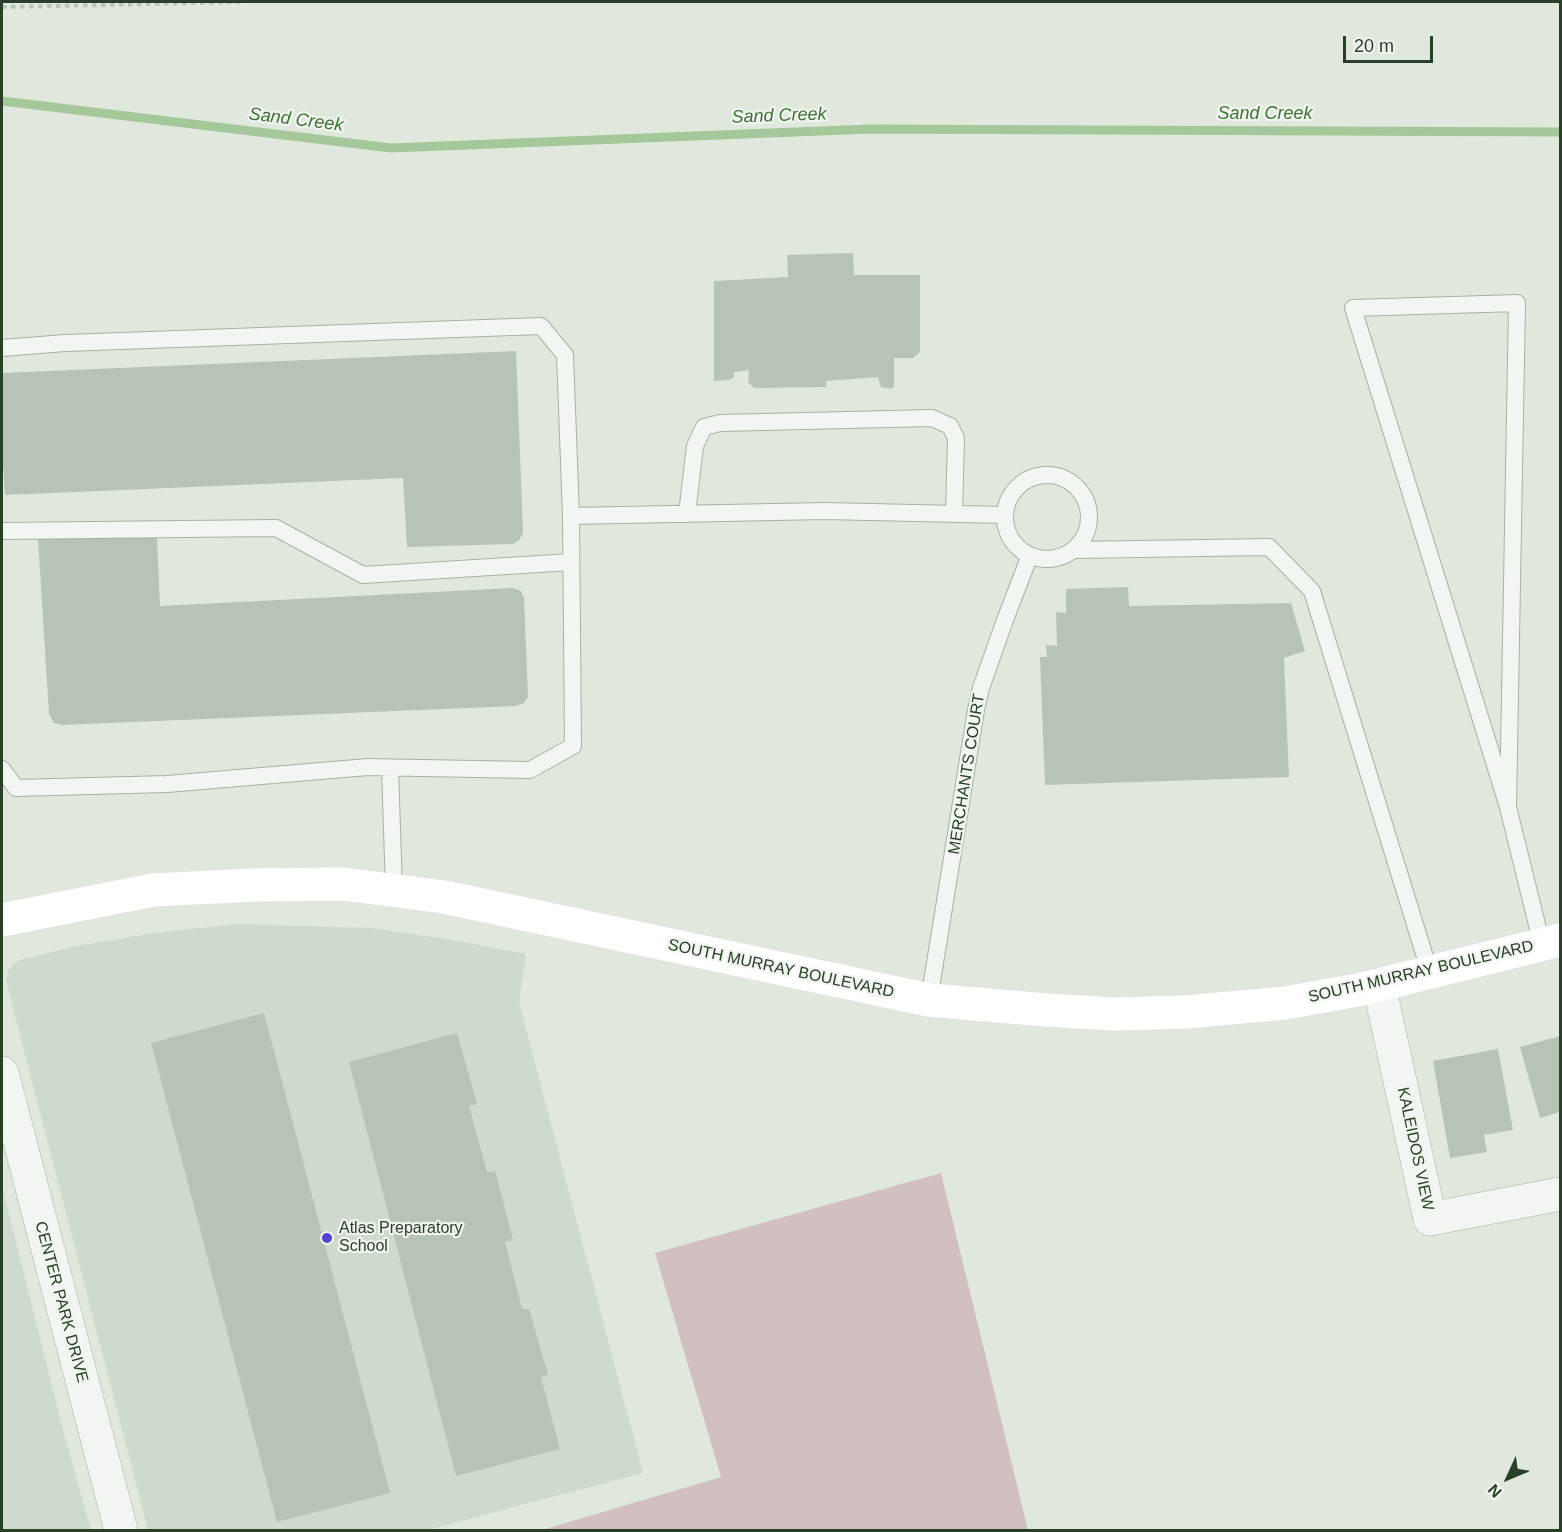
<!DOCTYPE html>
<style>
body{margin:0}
#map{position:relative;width:1562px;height:1532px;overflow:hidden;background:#e0e8de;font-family:Arial,sans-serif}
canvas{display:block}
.frame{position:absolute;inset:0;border:3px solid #2a3f27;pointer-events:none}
.north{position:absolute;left:1478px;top:1448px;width:60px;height:60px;-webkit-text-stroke:4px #eff5ee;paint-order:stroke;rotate:226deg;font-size:16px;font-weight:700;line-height:24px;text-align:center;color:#2a3f27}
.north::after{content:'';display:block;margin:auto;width:21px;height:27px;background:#2a3f27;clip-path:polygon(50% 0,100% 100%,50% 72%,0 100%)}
.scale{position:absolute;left:1343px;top:36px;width:90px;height:27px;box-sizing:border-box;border:3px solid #2a3f27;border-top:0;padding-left:8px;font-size:18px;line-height:21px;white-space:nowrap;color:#2a3f27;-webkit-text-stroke:4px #eff5ee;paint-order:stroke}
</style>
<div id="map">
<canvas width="1562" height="1532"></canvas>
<div class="frame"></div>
<div class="north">N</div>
<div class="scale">20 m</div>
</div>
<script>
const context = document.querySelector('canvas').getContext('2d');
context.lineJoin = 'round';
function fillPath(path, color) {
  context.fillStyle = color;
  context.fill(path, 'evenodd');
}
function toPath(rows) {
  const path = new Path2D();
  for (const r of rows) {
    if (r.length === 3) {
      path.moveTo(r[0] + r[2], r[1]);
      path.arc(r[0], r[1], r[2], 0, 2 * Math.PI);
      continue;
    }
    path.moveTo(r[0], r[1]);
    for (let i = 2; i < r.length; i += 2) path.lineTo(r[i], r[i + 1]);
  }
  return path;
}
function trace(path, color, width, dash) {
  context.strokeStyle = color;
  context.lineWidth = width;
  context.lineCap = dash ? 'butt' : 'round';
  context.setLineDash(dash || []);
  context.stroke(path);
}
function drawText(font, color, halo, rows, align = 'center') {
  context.font = font + ' Arial,sans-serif';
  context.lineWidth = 4.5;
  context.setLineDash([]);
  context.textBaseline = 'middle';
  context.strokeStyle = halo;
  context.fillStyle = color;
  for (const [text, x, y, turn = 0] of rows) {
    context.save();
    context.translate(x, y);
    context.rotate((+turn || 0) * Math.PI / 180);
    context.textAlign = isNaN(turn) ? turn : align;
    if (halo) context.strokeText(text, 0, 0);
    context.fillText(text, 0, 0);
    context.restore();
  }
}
const built = toPath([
 [237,924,371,928,459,941,526,954,519,1002,643,1473,427,1530,148,1530,6,981,9,969,19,960,77,946,154,933],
 [2,1186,63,1430,91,1530,2,1530]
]);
const green = toPath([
 [941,1173,1028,1530,542,1530,721,1477,655,1253]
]);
const stream = toPath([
 [2,101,391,148,871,129,1560,132]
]);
const building = toPath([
 [853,253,854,275,920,275,920,352,913,358,894,358,894,387,890,389,881,387,878,377,826,381,826,387,754,388,748,382,749,370,734,372,734,377,729,380,714,381,714,281,788,277,787,255],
 [516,351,523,533,519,540,513,544,407,547,403,478,5,495,2,451,2,373],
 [157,537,160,606,513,588,521,591,524,598,528,697,524,703,515,706,62,725,54,723,49,714,38,539],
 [1128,587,1129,606,1291,603,1305,651,1284,658,1289,777,1045,785,1040,657,1047,657,1046,645,1057,646,1056,612,1066,613,1066,589],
 [264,1013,390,1493,277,1522,151,1043],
 [457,1033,477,1104,469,1106,487,1172,495,1171,513,1240,505,1242,522,1309,529,1309,548,1375,541,1377,560,1449,456,1476,349,1062],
 [1560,1036,1560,1112,1540,1118,1520,1047],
 [1498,1049,1513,1130,1484,1135,1487,1152,1450,1158,1433,1061]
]);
const path = toPath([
 [2,7,245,2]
]);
const lane = toPath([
 [2,348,65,343,541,326,565,355,571,516,573,746,530,770,368,767,167,784,16,788,2,769],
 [1047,517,42],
 [687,514,695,446,704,427,720,423,932,418,950,426,956,438,954,514],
 [571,516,825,511,1005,515],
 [2,531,276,528,363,575,571,562],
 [1074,550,1269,547,1312,591,1430,973],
 [390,768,394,890],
 [1508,807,1517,303,1353,308,1508,807,1542,945],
 [929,1000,976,710,981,688,1005,620,1030,555]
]);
const street = toPath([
 [1379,985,1430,1219,1560,1194],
 [2,1073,121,1530]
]);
const secondary = toPath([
 [2,920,153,890,254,885,343,884,444,897,929,1000,1046,1010,1115,1014,1186,1012,1285,1003,1358,990,1560,940]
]);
const markers = [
 [327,1238,6,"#5143cd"]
];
const streetNames = [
 ["MERCHANTS COURT",967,774,-81],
 ["SOUTH MURRAY BOULEVARD",781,969,12],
 ["SOUTH MURRAY BOULEVARD",1421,972,-13],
 ["KALEIDOS VIEW",1415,1149,78],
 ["CENTER PARK DRIVE",61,1302,75]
];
const poiNames = [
 ["Atlas Preparatory",339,1229],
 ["School",339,1247]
];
const waterNames = [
 ["Sand Creek",1265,114],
 ["Sand Creek",779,116,-2],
 ["Sand Creek",296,120,7]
];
fillPath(built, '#cedacc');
fillPath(green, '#d2bfbf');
trace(stream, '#a4c899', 9);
fillPath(building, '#b7c4b5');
trace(lane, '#a6b2a3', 18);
trace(street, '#a6b2a3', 34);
trace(path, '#b9c3b8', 4, [4.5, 4.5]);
trace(lane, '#f1f6f1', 16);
trace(street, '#f1f6f1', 33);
trace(secondary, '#fff', 33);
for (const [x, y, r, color] of markers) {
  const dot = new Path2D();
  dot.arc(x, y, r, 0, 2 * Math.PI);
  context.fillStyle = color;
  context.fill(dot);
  trace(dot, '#eff5ee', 2);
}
drawText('16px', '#2a3f27', '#eff5ee', streetNames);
drawText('16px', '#2a3f27', '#eff5ee', poiNames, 'left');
drawText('italic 18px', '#3e7232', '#eff5ee', waterNames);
</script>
